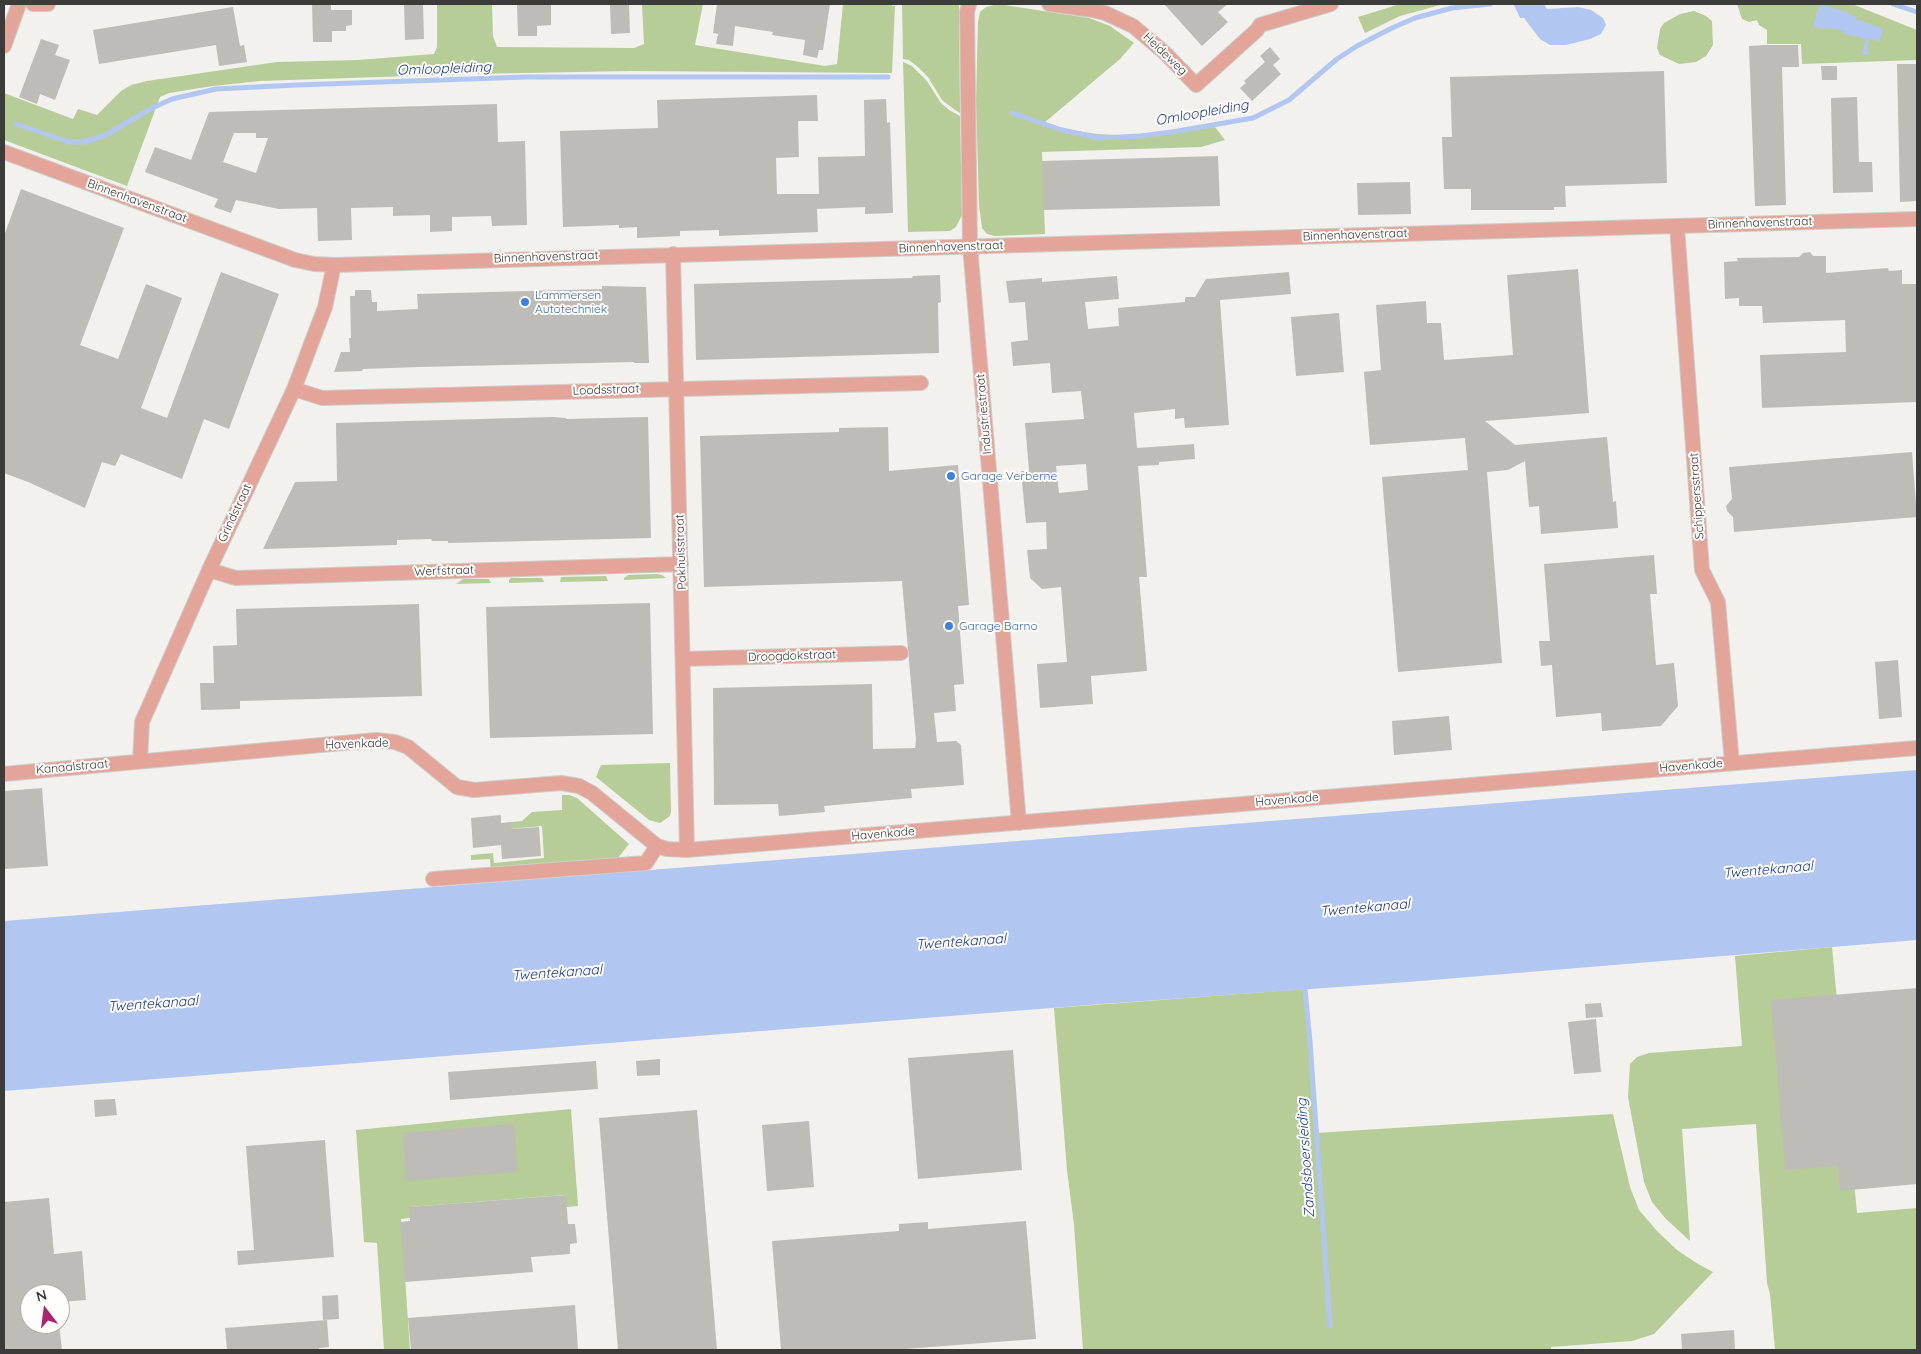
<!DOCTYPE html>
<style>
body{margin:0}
#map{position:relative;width:1921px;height:1354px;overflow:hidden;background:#f2f1ed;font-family:Quicksand,sans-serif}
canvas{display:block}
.frame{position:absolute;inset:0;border:5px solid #3b3b39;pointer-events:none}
.north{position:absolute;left:20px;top:1284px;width:50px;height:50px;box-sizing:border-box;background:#fffefd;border:1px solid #b1b0af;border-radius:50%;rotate:345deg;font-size:14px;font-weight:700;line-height:20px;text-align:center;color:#3b3b39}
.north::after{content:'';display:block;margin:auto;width:18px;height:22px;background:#aa2671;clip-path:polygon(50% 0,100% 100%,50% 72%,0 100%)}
</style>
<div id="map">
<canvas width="1921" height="1354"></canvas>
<div class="frame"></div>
<div class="north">N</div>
</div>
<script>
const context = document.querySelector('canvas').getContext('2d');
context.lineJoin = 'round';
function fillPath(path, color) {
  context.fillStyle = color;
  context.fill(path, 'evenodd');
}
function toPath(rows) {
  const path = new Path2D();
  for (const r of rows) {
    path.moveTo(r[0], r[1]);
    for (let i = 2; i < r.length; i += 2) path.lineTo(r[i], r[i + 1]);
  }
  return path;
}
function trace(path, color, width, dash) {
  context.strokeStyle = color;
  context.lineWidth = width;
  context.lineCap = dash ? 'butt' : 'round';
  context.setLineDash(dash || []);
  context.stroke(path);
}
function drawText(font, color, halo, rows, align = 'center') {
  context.font = font + ' Quicksand,sans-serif';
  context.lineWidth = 4;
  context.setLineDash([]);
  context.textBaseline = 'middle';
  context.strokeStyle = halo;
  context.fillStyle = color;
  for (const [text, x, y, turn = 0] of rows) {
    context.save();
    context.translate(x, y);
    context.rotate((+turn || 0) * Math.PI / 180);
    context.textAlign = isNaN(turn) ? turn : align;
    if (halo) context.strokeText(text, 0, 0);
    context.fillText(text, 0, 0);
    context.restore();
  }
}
const green = toPath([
 [437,4,492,4,493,36,497,47,634,48,644,44,642,4,703,4,695,45,825,66,837,64,843,4,882,4,895,6,892,73,632,71,469,74,260,81,213,86,169,93,160,97,127,186,4,140,4,93,73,119,78,109,97,115,121,91,131,85,147,81,277,62,358,60,434,54,437,47],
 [902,4,959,4,960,113,955,110,942,100,928,77,919,68,909,60,903,59],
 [998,4,1089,18,1110,26,1134,43,1120,59,1044,123,1065,129,1097,134,1134,136,1167,134,1215,127,1225,140,1201,147,1042,152,1045,234,995,236,987,234,982,228,979,205,976,101,978,22,980,12,986,7],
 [1400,4,1444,4,1400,16,1365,33,1358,17],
 [1737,4,1852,4,1917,30,1917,60,1802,64,1801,44,1767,44,1767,30,1759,25,1757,20,1749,22,1742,19],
 [1694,11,1706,16,1712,21,1713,45,1706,56,1696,62,1679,64,1660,55,1657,48,1660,29,1664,23,1680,14],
 [903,62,912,66,927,81,941,103,949,110,960,116,962,215,956,227,950,231,908,232],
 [657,574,662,575,666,578,624,580,624,578,628,575],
 [606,576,608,581,560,582,561,577],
 [511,578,542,578,544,582,509,583,509,580],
 [463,579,489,579,491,583,456,584],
 [670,763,671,812,670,816,660,823,649,820,596,777,601,765],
 [562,795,569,795,577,798,629,844,614,863,491,873,490,859,471,860,471,855,493,853,494,863,544,858,542,826,511,829,511,822,522,821,532,812,562,810],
 [1832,947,1857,1213,1917,1208,1917,1350,1775,1350,1770,1294,1767,1283,1756,1124,1682,1129,1690,1241,1666,1219,1652,1202,1644,1182,1628,1097,1630,1064,1637,1057,1649,1053,1742,1046,1735,956],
 [1305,989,1316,1133,1613,1114,1630,1187,1639,1210,1657,1231,1677,1250,1698,1264,1713,1272,1654,1334,1632,1341,1551,1347,1551,1350,1083,1350,1074,1225,1067,1170,1054,1008],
 [571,1109,578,1206,566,1207,565,1195,410,1207,410,1218,401,1219,410,1350,384,1350,377,1243,364,1242,356,1130]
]);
const water = toPath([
 [1523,4,1544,4,1547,9,1578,7,1591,10,1603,18,1606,25,1601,34,1590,39,1566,45,1550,45,1540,39,1524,18,1520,18,1514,5],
 [1822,5,1843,11,1856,17,1856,19,1883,29,1880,41,1868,39,1868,55,1862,55,1866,39,1844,34,1843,31,1828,28,1823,29,1813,27,1818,8],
 [1917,770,1917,940,1408,982,1102,1004,4,1091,4,921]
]);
const stream = toPath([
 [1893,4,1917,12],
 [1012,113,1062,130,1099,138,1140,136,1172,132,1253,118,1289,100,1337,59,1357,46,1392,28,1415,18,1452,8,1490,4],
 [16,124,69,142,84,142,106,135,150,109,172,99,216,89,296,85,526,77,888,77],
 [1305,989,1310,1041,1330,1326]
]);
const building = toPath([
 [312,4,331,4,331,10,352,10,352,25,346,26,346,31,332,31,332,42,313,42],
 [404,4,423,4,424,39,405,40],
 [517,4,551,5,551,25,537,26,537,36,518,36],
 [610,4,629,4,630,33,611,34],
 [717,4,830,4,823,50,819,50,817,58,803,55,805,40,772,35,773,32,735,26,733,46,716,44,718,34,713,33],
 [1164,4,1228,4,1218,12,1228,22,1202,46],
 [233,7,240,46,244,45,247,62,219,66,216,45,99,64,93,30],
 [41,39,59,45,55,55,70,60,55,100,40,94,37,104,19,97],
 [1765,45,1798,45,1799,67,1782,67,1786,205,1755,206,1749,46],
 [1270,47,1280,59,1273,65,1281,74,1252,101,1240,88,1246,83,1244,81,1265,62,1260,56],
 [1897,64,1917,64,1917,201,1900,202],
 [1821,66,1837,66,1837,80,1822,80],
 [1664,71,1667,183,1565,186,1566,207,1554,207,1554,210,1471,210,1471,189,1444,189,1442,137,1452,137,1450,77],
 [817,95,818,121,798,121,799,157,776,158,777,194,819,194,818,157,865,156,864,100,886,99,887,123,890,122,893,213,865,214,865,207,817,209,818,232,719,236,719,230,680,231,680,236,637,238,637,227,619,228,619,225,563,227,560,131,658,128,657,100],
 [1857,97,1859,162,1872,162,1873,192,1833,193,1831,98],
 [497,104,498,142,525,141,527,225,492,226,491,216,452,217,452,231,430,232,430,215,393,216,393,207,351,208,352,240,318,241,317,208,279,209,236,200,231,213,214,207,218,199,145,172,155,147,191,160,209,112],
 [234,133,256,133,256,138,268,138,256,173,223,162],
 [1218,156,1220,206,1043,210,1042,161],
 [1410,182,1411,214,1358,215,1357,183],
 [21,189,124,228,80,345,118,359,146,284,182,298,141,408,167,418,221,272,279,294,229,429,204,419,182,479,121,454,115,466,102,462,85,508,28,482,4,473,4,236],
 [1810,252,1813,256,1826,256,1826,273,1888,268,1889,271,1902,270,1902,284,1917,284,1917,402,1762,408,1760,355,1846,352,1845,320,1763,323,1762,306,1739,306,1739,298,1725,299,1724,262,1738,261,1737,258,1799,257,1803,253],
 [1578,269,1589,413,1485,421,1515,445,1607,437,1613,502,1616,501,1618,528,1541,534,1539,506,1529,507,1525,461,1508,470,1487,472,1502,663,1398,672,1382,477,1468,470,1465,438,1370,445,1364,372,1381,370,1376,305,1426,301,1427,323,1441,323,1444,360,1513,355,1507,275],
 [1289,272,1291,294,1220,300,1229,425,1185,428,1184,418,1175,419,1175,409,1134,413,1137,448,1194,444,1195,459,1159,462,1159,465,1138,466,1147,577,1139,577,1147,671,1091,676,1093,704,1040,708,1037,664,1067,662,1061,587,1042,589,1030,578,1027,550,1047,549,1046,522,1026,523,1021,471,1029,471,1025,423,1084,419,1081,391,1052,393,1050,363,1013,366,1011,342,1028,340,1025,302,1009,303,1006,281,1042,278,1042,282,1117,276,1119,299,1085,302,1088,329,1119,326,1118,308,1185,302,1185,297,1195,297,1206,279],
 [1086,464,1088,490,1059,493,1056,466],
 [940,275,941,302,938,303,939,353,696,360,694,284,912,278,913,276],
 [602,286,646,287,649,363,634,363,634,362,419,367,363,369,362,371,334,372,341,352,350,352,349,338,351,338,350,296,355,296,355,290,371,290,372,302,377,302,377,311,418,309,417,294,602,289],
 [1339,313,1344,372,1296,376,1291,317],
 [552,417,566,418,566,419,648,417,651,538,448,543,448,541,432,541,431,539,397,540,397,545,263,549,295,482,337,481,336,423],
 [888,427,889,471,958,465,969,605,958,606,964,684,954,685,956,711,934,713,937,742,956,741,961,745,964,785,911,789,912,798,824,806,825,812,779,816,778,804,714,805,713,688,872,684,873,749,915,748,916,740,902,581,704,587,700,436,839,432,839,428],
 [1912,452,1917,517,1734,532,1733,517,1727,511,1726,506,1732,499,1729,467],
 [1654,555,1657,594,1650,594,1656,665,1674,663,1678,706,1661,726,1602,731,1601,713,1556,717,1552,665,1541,666,1539,641,1550,641,1544,564],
 [650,603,653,734,490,738,486,607],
 [419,604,422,696,240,701,240,709,201,710,200,683,214,683,213,646,237,645,236,609],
 [1898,660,1902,717,1879,719,1875,662],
 [1449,716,1452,750,1394,755,1392,721],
 [42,788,48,866,4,869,4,791],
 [501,815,501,823,511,822,511,829,539,827,541,856,502,859,501,845,473,848,471,818],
 [1917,988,1917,1184,1840,1191,1838,1166,1785,1170,1771,1000],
 [1601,1003,1603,1017,1586,1018,1585,1004],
 [1596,1019,1601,1072,1574,1074,1568,1022],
 [1013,1050,1022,1170,918,1179,908,1058],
 [660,1059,660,1075,637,1076,636,1061],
 [596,1061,598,1089,450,1100,448,1072],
 [115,1099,117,1115,95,1117,94,1100],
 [697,1110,717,1350,618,1350,599,1118],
 [809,1121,814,1187,767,1191,762,1125],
 [514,1124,518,1172,406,1181,403,1133],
 [325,1140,334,1257,238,1265,237,1251,254,1250,246,1146],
 [566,1195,568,1224,575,1224,577,1243,570,1244,570,1254,531,1257,533,1272,405,1282,400,1222,410,1221,409,1207],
 [49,1198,54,1254,82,1251,86,1300,60,1302,60,1294,30,1294,30,1324,59,1324,62,1350,4,1350,4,1202],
 [1026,1221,1036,1339,891,1350,781,1350,772,1241,899,1231,899,1224,928,1222,928,1229],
 [338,1295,339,1319,323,1320,322,1296],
 [575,1305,578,1350,411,1350,408,1318],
 [327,1320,329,1347,319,1348,319,1350,227,1350,225,1328],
 [1734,1330,1735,1350,1682,1350,1681,1334]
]);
const minor = toPath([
 [33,4,48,4],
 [969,4,967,12,970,246,1019,823],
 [1049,4,1092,10,1105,13,1133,26,1165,53,1196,85,1257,30,1260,25,1331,4],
 [4,46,19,4],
 [4,152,295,260,314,264,334,265,1917,219],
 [1677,226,1702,570,1718,602,1732,763],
 [673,254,687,850],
 [294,389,322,398,921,383],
 [209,570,236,578,681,564],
 [683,659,901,653],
 [140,761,142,722,209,570,294,389,325,307,334,265],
 [4,774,376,740,395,742,408,747,457,787,474,790,561,783,579,786,592,793,657,846,667,849,687,850,1917,748],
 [433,879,646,863,657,846]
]);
const markers = [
 [525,302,5,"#3f7fe0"],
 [951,476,5,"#3f7fe0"],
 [949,626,5,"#3f7fe0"]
];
const streetNames = [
 ["Heideweg",1165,54,44],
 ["Binnenhavenstraat",137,201,20],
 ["Binnenhavenstraat",1760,223,-2],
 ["Binnenhavenstraat",1355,235,-2],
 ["Binnenhavenstraat",951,247,-2],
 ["Binnenhavenstraat",546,257,-2],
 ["Loodsstraat",606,390,-2],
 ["Industriestraat",984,414,-95],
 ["Schippersstraat",1697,496,-94],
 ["Grindstraat",235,513,-65],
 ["Pakhuisstraat",681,552,-92],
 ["Werfstraat",444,571,-2],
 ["Droogdokstraat",792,656,-2],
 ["Havenkade",357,744,-2],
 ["Havenkade",1691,766,-5],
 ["Kanaalstraat",72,767,-5],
 ["Havenkade",1287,800,-5],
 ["Havenkade",883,834,-5]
];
const shopNames = [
 ["Lammersen",535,295],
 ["Autotechniek",535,309],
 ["Garage Verberne",961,476],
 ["Garage Barno",959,626]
];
const waterNames = [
 ["Omloopleiding",444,69,-2],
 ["Omloopleiding",1202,113,-10],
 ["Twentekanaal",1768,870,-5],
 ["Twentekanaal",1365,908,-5],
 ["Twentekanaal",961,942,-4],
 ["Twentekanaal",557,973,-4],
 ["Twentekanaal",153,1004,-4],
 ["Zandsboersleiding",1306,1158,-94]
];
fillPath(green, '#b7cd97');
fillPath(water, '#b1c7f2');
trace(stream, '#b1c7f2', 5);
fillPath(building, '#bdbcb7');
trace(minor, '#cdcdc9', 16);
trace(minor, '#e3a599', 14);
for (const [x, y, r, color] of markers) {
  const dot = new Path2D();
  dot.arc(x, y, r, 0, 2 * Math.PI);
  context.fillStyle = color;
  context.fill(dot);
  trace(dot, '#fffefd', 2);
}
drawText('12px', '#3b3b39', '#fffefd', streetNames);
drawText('12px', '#366cbe', '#fffefd', shopNames, 'left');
drawText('italic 14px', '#1b3e8e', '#fffefd', waterNames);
</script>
